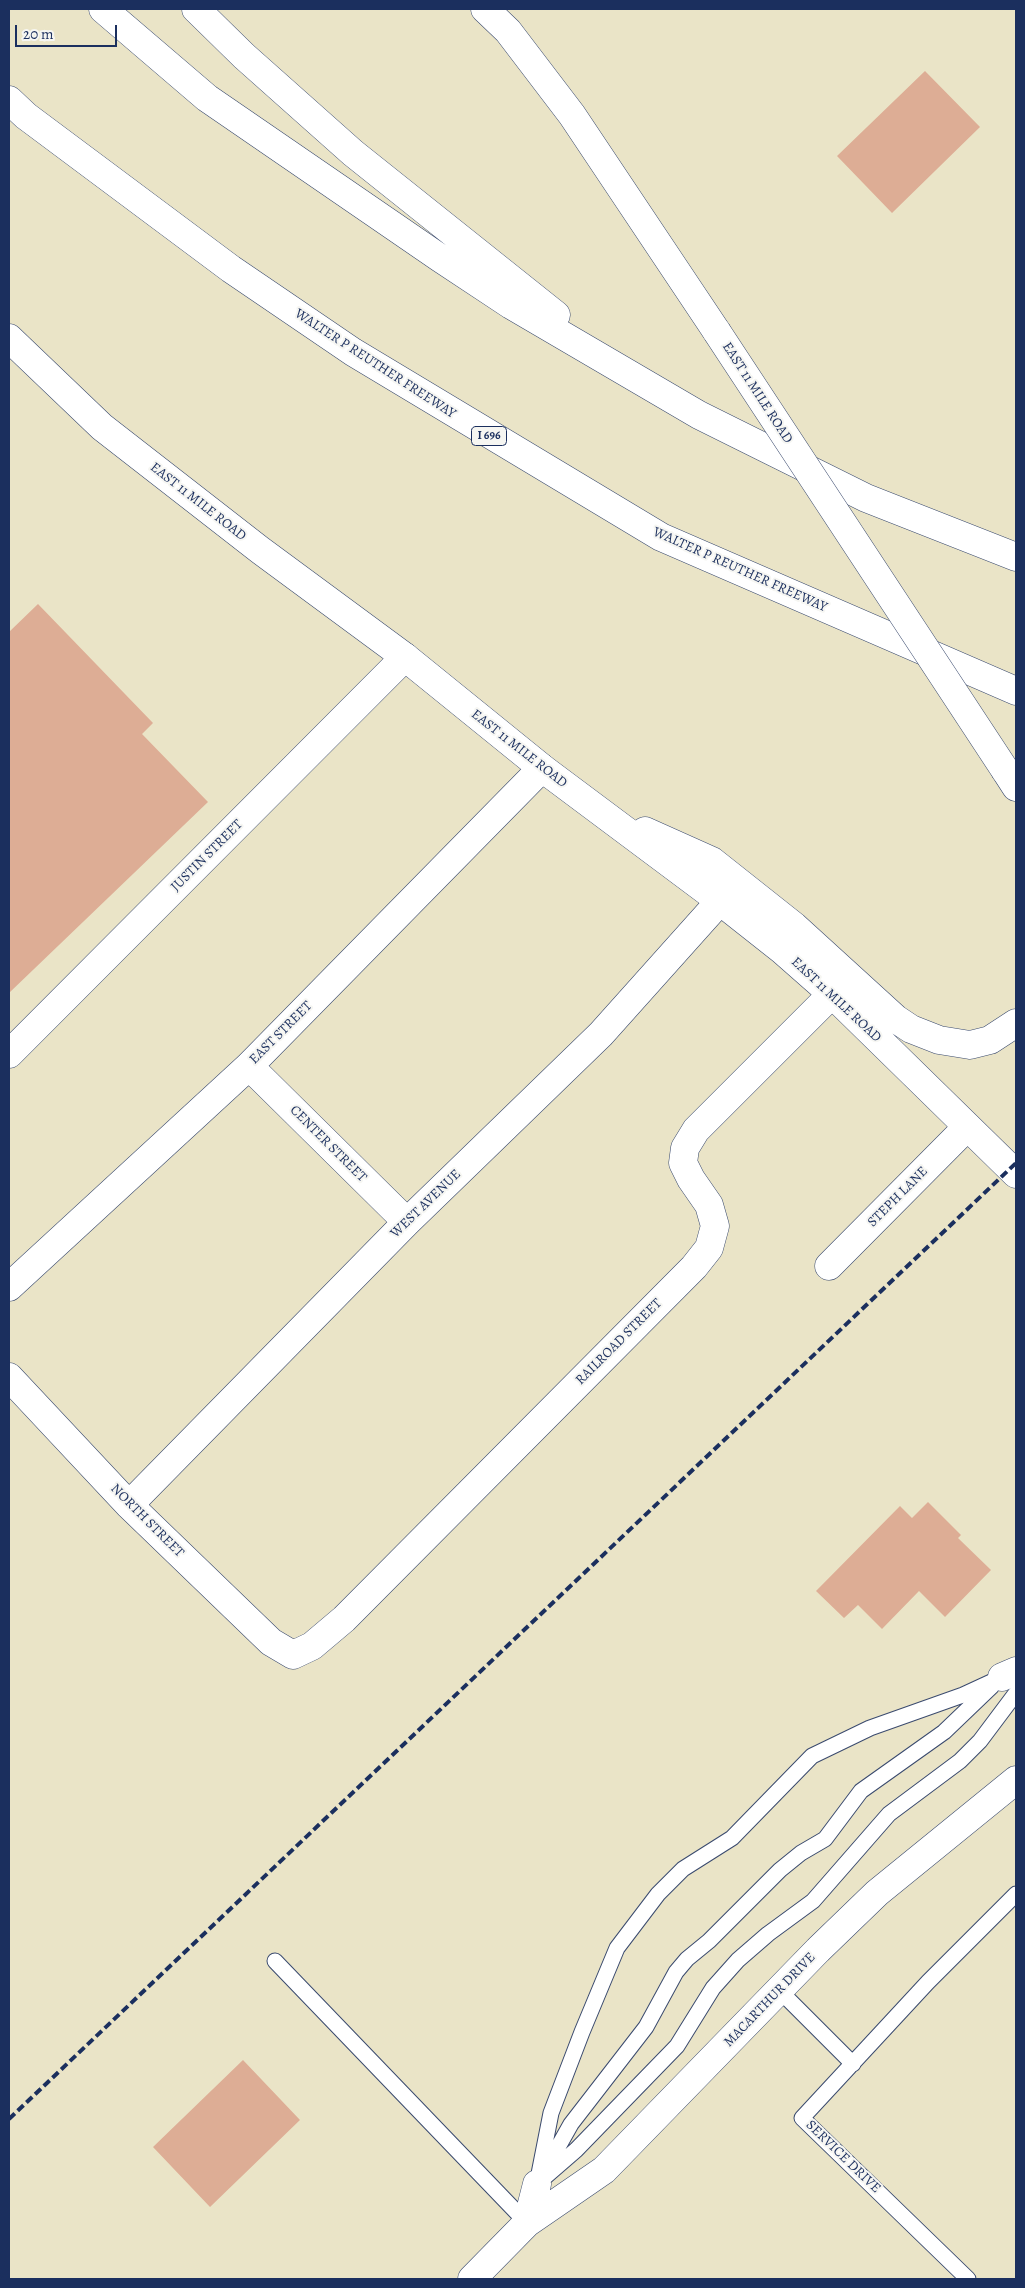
<!DOCTYPE html>
<style>
body{margin:0}
#map{position:relative;width:1025px;height:2288px;overflow:hidden;background:#eae4c7;font-family:Alegreya,serif}
canvas{display:block}
.frame{position:absolute;inset:0;border:10px solid #1b2f5e;pointer-events:none}
.scale{position:absolute;left:15px;top:25px;width:102px;height:22px;box-sizing:border-box;border:2px solid #1b2f5e;border-top:0;padding-left:6px;font-size:15px;line-height:18px;white-space:nowrap;color:#1b2f5e;-webkit-text-stroke:4px #f6f6f2;paint-order:stroke}
</style>
<div id="map">
<canvas width="1025" height="2288"></canvas>
<div class="frame"></div>
<div class="scale">20 m</div>
</div>
<script>
const context = document.querySelector('canvas').getContext('2d');
context.lineJoin = 'round';
function fillPath(path, color) {
  context.fillStyle = color;
  context.fill(path, 'evenodd');
}
function toPath(rows) {
  const path = new Path2D();
  for (const r of rows) {
    path.moveTo(r[0], r[1]);
    for (let i = 2; i < r.length; i += 2) path.lineTo(r[i], r[i + 1]);
  }
  return path;
}
function trace(path, color, width, dash) {
  context.strokeStyle = color;
  context.lineWidth = width;
  context.lineCap = dash ? 'butt' : 'round';
  context.setLineDash(dash || []);
  context.stroke(path);
}
function drawText(font, color, halo, rows, align = 'center') {
  context.font = font + ' Alegreya,serif';
  context.lineWidth = 4;
  context.setLineDash([]);
  context.textBaseline = 'middle';
  context.strokeStyle = halo;
  context.fillStyle = color;
  for (const [text, x, y, turn = 0] of rows) {
    context.save();
    context.translate(x, y);
    context.rotate((+turn || 0) * Math.PI / 180);
    context.textAlign = isNaN(turn) ? turn : align;
    if (halo) context.strokeText(text, 0, 0);
    context.fillText(text, 0, 0);
    context.restore();
  }
}
const building = toPath([
 [925,71,980,127,892,213,837,156],
 [38,604,153,723,142,734,208,802,9,993,9,632],
 [928,1502,961,1535,958,1538,991,1570,945,1617,919,1591,882,1629,858,1605,844,1618,816,1591,900,1506,912,1518],
 [243,2060,300,2120,210,2207,153,2147]
]);
const service = toPath([
 [275,1961,527,2223],
 [779,1990,853,2064],
 [544,2172,571,2124,646,2027,676,1972,687,1959,709,1941,780,1870,801,1853,825,1839,861,1791,944,1732,992,1686],
 [546,2176,576,2150,677,2046,713,1988,738,1960,768,1934,813,1901,889,1814,960,1761,980,1741,1016,1693],
 [537,2184,551,2113,582,2032,617,1948,658,1894,683,1869,732,1838,812,1756,870,1728,963,1695,1002,1677],
 [968,2279,802,2118,928,1982,1016,1894]
]);
const minor = toPath([
 [9,1054,405,657],
 [249,1066,407,1222],
 [829,1266,967,1127],
 [9,1287,249,1066,542,768],
 [9,1377,129,1505,271,1642,293,1655,312,1646,344,1619,694,1267,709,1248,715,1226,709,1205,691,1179,683,1163,685,1148,696,1130,832,994],
 [129,1505,407,1222,601,1034,720,901],
 [1002,1677,1016,1671],
 [527,2223,537,2184],
 [472,2279,527,2223,604,2170,818,1950,877,1893,1016,1780]
]);
const secondary = toPath([
 [485,9,508,31,572,115,717,332],
 [9,338,102,427,260,550,405,657,542,768,720,901,782,950,832,994,1016,1174],
 [1005,770,1016,787],
 [645,831,712,861,794,926,896,1019,911,1029,939,1040,970,1045,990,1040,1016,1023]
]);
const motorway = toPath([
 [103,9,207,98,440,258,511,305,699,415,866,498,1016,557],
 [196,9,244,56,353,153,556,315],
 [9,100,26,116,231,269,353,352,661,537,1016,691]
]);
const rail = toPath([
 [9,2119,1016,1163]
]);
const secondaryBridge = toPath([
 [717,332,1005,770]
]);
const shields = [
 [489,436,35]
];
const shieldNames = [
 ["I 696",489,436]
];
const streetNames = [
 ["WALTER P REUTHER FREEWAY",375,364,33],
 ["EAST 11 MILE ROAD",757,393,57],
 ["EAST 11 MILE ROAD",198,502,38],
 ["WALTER P REUTHER FREEWAY",740,570,24],
 ["EAST 11 MILE ROAD",519,749,38],
 ["JUSTIN STREET",207,856,-45],
 ["EAST 11 MILE ROAD",836,1000,43],
 ["EAST STREET",281,1033,-45],
 ["CENTER STREET",328,1144,45],
 ["STEPH LANE",898,1197,-45],
 ["WEST AVENUE",426,1204,-44],
 ["RAILROAD STREET",619,1342,-45],
 ["NORTH STREET",147,1521,45],
 ["MACARTHUR DRIVE",770,2000,-46],
 ["SERVICE DRIVE",843,2157,44]
];
fillPath(building, '#ddad95');
trace(service, '#3a4a6e', 17);
trace(minor, '#3a4a6e', 29);
trace(secondary, '#3a4a6e', 29);
trace(motorway, '#3a4a6e', 29);
trace(service, '#fff', 15);
trace(minor, '#fff', 28);
trace(secondary, '#fff', 28);
trace(motorway, '#fff', 28);
trace(rail, '#1b2f5e', 4, [8, 4]);
trace(secondaryBridge, '#3a4a6e', 29, []);
trace(secondaryBridge, '#fff', 28);
for (const [x, y, w] of shields) {
  const box = new Path2D();
  box.roundRect(x - w / 2, y - 9.5, w, 19, 4);
  context.fillStyle = '#f6f6f2';
  context.fill(box);
  trace(box, '#1b2f5e', 1);
}
drawText('bold 12px', '#1b2f5e', null, shieldNames);
drawText('14px', '#1b2f5e', '#f6f6f2', streetNames);
</script>
